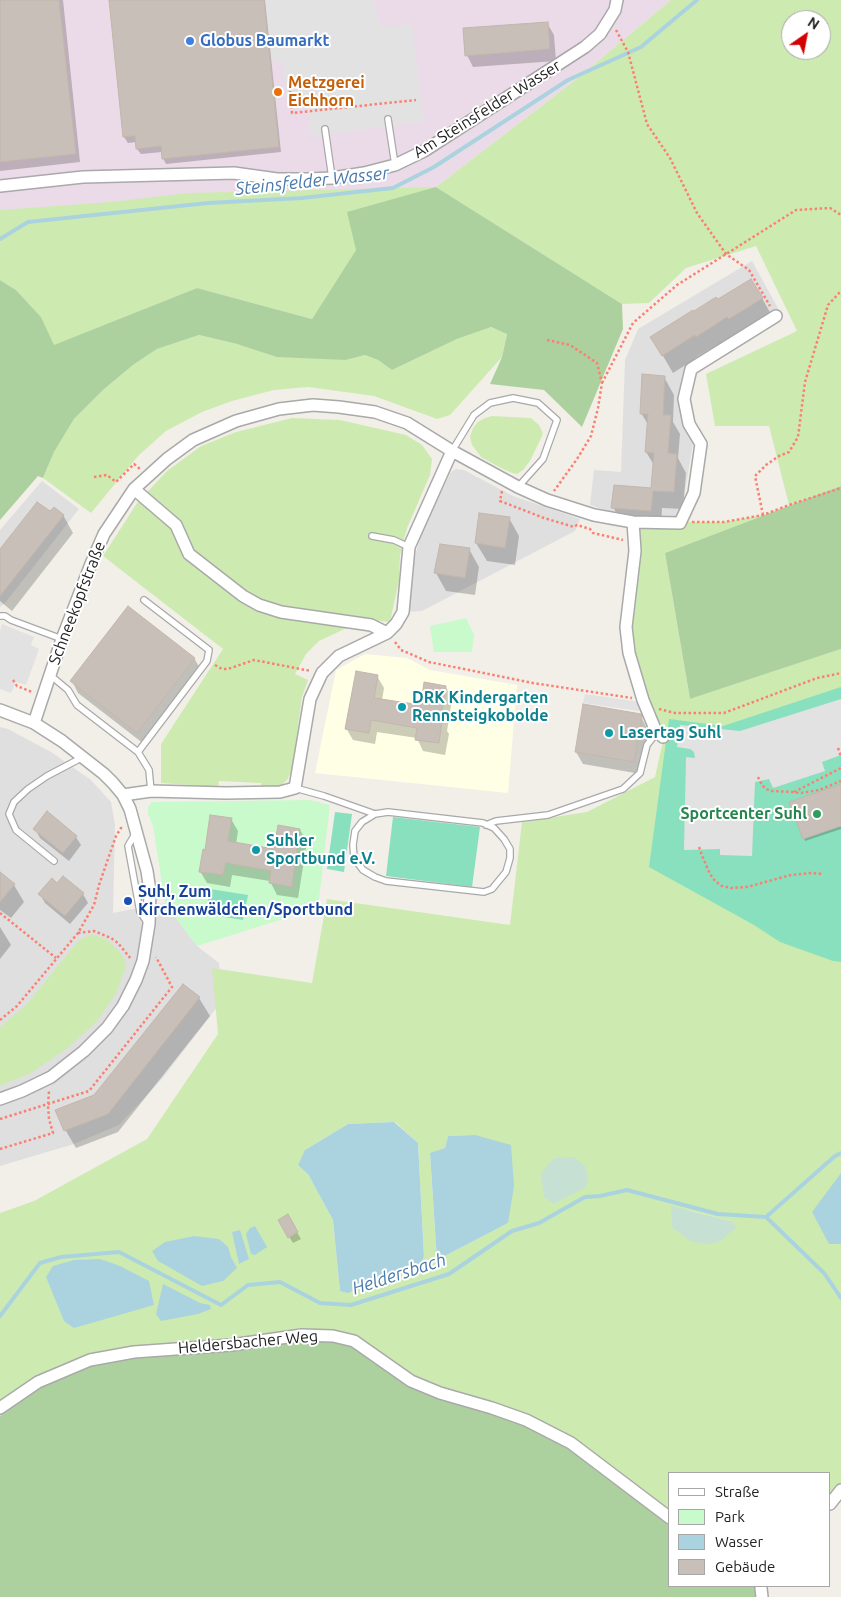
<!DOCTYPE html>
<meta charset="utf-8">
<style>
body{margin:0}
#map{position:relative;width:841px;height:1597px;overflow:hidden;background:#f2efe9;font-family:Ubuntu,sans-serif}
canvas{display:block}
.legend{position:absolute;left:668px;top:1472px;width:162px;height:115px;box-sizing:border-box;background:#fff;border:1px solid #a7a7a7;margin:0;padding:6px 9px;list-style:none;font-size:15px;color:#222}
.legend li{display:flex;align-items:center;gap:10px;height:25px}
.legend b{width:25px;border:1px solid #a7a7a7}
.north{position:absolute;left:781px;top:10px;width:50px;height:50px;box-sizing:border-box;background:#fff;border:1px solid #a7a7a7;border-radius:50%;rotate:33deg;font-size:14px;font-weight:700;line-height:20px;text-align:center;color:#222}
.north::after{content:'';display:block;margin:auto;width:18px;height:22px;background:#d40000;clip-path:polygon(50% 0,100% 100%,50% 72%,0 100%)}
</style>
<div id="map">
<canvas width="841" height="1597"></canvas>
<ul class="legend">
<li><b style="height:6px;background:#fff"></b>Straße</li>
<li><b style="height:14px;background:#c8facc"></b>Park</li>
<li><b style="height:14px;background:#aad3df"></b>Wasser</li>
<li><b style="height:14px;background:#c7bfb8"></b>Gebäude</li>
</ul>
<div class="north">N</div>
</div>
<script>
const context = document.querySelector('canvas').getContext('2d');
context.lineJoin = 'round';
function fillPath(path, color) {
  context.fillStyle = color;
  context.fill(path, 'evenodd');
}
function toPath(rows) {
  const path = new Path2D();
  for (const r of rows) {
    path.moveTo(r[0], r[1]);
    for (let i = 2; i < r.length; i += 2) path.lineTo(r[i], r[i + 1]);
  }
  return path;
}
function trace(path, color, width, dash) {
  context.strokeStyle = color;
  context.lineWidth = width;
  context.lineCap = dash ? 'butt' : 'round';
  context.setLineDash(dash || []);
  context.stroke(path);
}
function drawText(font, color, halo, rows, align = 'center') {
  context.font = font + ' Ubuntu,sans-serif';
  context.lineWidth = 4;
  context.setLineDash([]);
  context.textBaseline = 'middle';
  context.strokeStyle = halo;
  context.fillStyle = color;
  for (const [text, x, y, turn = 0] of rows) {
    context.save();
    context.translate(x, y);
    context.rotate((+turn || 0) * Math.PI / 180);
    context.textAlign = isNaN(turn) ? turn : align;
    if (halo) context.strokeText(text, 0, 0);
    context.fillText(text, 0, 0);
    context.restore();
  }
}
const residential = toPath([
 [752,261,779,310,697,356,683,372,679,402,682,423,693,443,683,504,676,518,618,515,590,505,594,470,621,472,625,360,638,329],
 [456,469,464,470,513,496,580,519,575,531,422,611,406,612,415,556,422,531,447,480,451,472],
 [42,481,79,509,5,603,0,607,0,530],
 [0,727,8,729,51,752,91,780,111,802,115,825,113,913,165,903,197,946,219,963,221,1002,162,1079,119,1125,74,1144,0,1166]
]);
const industrial = toPath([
 [0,0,671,0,579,77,436,187,0,246]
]);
const education = toPath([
 [365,654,407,658,430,670,517,685,508,793,315,773,336,670]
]);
const grass = toPath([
 [671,0,841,0,841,486,665,553,690,699,841,649,841,1490,830,1504,830,1473,670,1473,670,1518,41,1387,0,1416,0,1213,34,1201,147,1139,218,1034,212,968,312,983,327,899,510,925,522,822,587,812,655,777,665,732,655,729,629,653,633,522,724,522,763,515,789,505,769,426,715,426,706,374,797,331,756,246,686,268,649,303,622,304,436,187,356,250,312,319,197,288,53,346,41,317,16,290,0,280,0,210,111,202,189,193,436,187,579,77],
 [791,20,821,20,821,50,791,50],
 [395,1122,418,1143,424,1257,419,1266,340,1291,333,1220,308,1174,305,1150,348,1124],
 [475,1135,508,1223,437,1260,430,1154,445,1148,448,1136],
 [672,1207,692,1211,731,1221,719,1242],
 [490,327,507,333,502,357,450,415,437,419,374,396,308,387,274,390,232,401,202,412,166,431,138,456,91,513,43,478,54,452,74,419,103,390,133,365,157,349,199,335,237,344,346,360,365,355,378,360,392,370,457,339],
 [492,416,531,418,539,425,542,431,543,434,530,461,523,470,517,474,512,473,501,468,481,457,472,445,470,437,473,428,478,422,485,418],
 [292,418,340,420,406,435,422,445,432,459,430,475,407,528,400,555,399,580,390,622,354,618,351,626,319,641,306,654,295,674,308,680,302,697,292,770,287,780,277,789,261,789,261,783,219,781,218,787,161,783,161,744,223,649,103,556,137,503,167,471,201,446,236,432],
 [92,934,109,941,123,956,126,966,116,994,97,1021,69,1047,31,1073,0,1086,0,1027,26,1005,79,940]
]);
const forest = toPath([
 [436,187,622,304,623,329,582,427,544,390,490,384,502,357,507,334,491,327,457,339,392,370,378,360,365,355,346,360,277,357,237,344,199,335,157,349,133,365,103,390,74,419,54,452,43,478,38,476,0,520,0,280,16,290,41,317,54,345,197,288,312,319,356,250,347,212],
 [841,486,841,649,690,699,665,553],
 [302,1335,354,1341,411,1381,492,1408,571,1443,670,1518,670,1586,758,1586,762,1597,0,1597,0,1416,41,1387,90,1360]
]);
const wetland = toPath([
 [574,1157,585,1166,588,1176,586,1187,554,1204,544,1197,541,1174,554,1158],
 [671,1206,731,1221,737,1227,719,1242,706,1244,690,1241,672,1227]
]);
const park = toPath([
 [466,618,474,635,472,652,434,652,430,626],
 [310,800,330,805,318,908,197,946,165,903,153,826,148,814,148,807,152,802]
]);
const pitch = toPath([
 [841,687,841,962,833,961,780,942,754,925,649,867,669,719,723,726],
 [335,812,352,814,344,872,327,869],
 [393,817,480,827,472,887,386,876],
 [210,889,248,895,243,920,206,914]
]);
const parking = toPath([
 [265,0,374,0,379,23,381,27,412,24,424,121,311,137,307,96,287,98,282,61,271,61],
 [2,624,34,637,31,645,39,649,26,685,16,682,11,693,0,689,0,631],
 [585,694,640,702,639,711,583,703],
 [841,699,841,755,822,762,825,771,773,788,769,779,755,782,752,856,720,855,720,849,684,850,686,757,695,758,694,752,690,749,677,747,680,725,740,731]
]);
const water = toPath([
 [394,1122,418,1143,424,1257,419,1266,348,1293,340,1291,333,1220,308,1174,298,1165,305,1150,348,1124],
 [475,1135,511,1145,514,1186,508,1223,437,1260,430,1153,445,1148,448,1136],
 [841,1173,841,1244,829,1244,812,1212],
 [255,1226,267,1247,255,1255,251,1254,246,1234,250,1228],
 [240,1230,249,1259,239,1264,232,1232],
 [194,1236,219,1239,228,1247,231,1257,237,1268,223,1281,202,1286,158,1261,152,1251,165,1242],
 [100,1259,120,1266,149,1281,154,1305,74,1328,64,1321,46,1277,53,1266,74,1260],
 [163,1284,200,1303,210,1305,211,1309,198,1314,161,1321,156,1314]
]);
const shadow = toPath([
 [0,0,63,0,80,162,0,171],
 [110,0,265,0,281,152,166,164,163,158,162,152,141,154,137,149,137,142,128,143,124,137],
 [547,23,554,35,556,61,473,67,467,55],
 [762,298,772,316,707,354,706,352,673,373,652,337,694,312],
 [664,377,674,395,673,422,680,434,678,458,686,473,683,509,662,508,661,528,623,525,613,507,652,490,654,465,646,452,649,426,641,413],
 [50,513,63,515,73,533,12,611,0,601,0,551],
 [509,518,519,536,515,565,487,561,476,543],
 [469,549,479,567,475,595,446,591,436,573],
 [194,658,201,670,144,744,78,693,72,681],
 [377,676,384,688,382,700,422,707,446,687,452,699,447,731,449,734,445,755,423,751,417,738,377,732,375,744,353,740,346,728],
 [640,715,648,730,641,774,583,764,576,752],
 [841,785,841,829,805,841,791,802],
 [231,819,238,831,236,844,275,850,300,830,307,842,298,898,277,895,270,881,232,875,230,887,207,883,200,871,206,851],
 [35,829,76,837,81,845,69,861,40,838],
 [0,874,14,885,24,902,11,918,0,910],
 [57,885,83,894,88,903,70,924,45,903,40,894],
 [0,927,11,945,0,959],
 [183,986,199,998,210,1016,118,1132,76,1148,66,1131,57,1110,94,1096],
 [287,1216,301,1239,293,1243,279,1220]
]);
const stream = toPath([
 [0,239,28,222,208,203,302,198,393,188,434,167,568,80,641,47,697,0],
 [766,1217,824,1273,841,1298],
 [0,1316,40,1263,61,1257,119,1252,221,1305,248,1285,280,1282,320,1303,351,1305,449,1274,512,1231,539,1223,585,1197,600,1196,627,1190,718,1214,766,1217,835,1156,841,1153]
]);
const building = toPath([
 [0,0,59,0,76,154,0,162,0,0],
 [109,0,264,0,279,147,162,159,161,146,136,149,135,136,123,137,109,0],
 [548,22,550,49,465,56,463,28,548,22],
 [751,279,763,298,729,319,727,317,696,337,695,335,662,356,650,337,693,310,694,311,716,297,718,299,751,279],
 [642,374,665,376,663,415,671,415,668,453,677,454,674,492,653,491,651,511,611,508,614,485,651,488,654,453,645,452,648,414,640,414,642,374],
 [37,502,50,511,54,507,64,515,0,596,0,549,37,502],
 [479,513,510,517,505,548,475,543,479,513],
 [440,544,470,548,465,578,434,573,440,544],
 [128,606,195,658,137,733,70,681,128,606],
 [356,671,378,675,374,698,421,705,424,682,446,686,440,721,442,721,439,743,415,740,417,728,371,720,369,733,345,729,356,671],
 [583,704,641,714,642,717,634,762,575,752,583,704],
 [841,784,841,826,803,839,789,802,841,784],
 [47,811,77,836,63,853,33,829,47,811],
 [210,815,232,818,228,841,274,849,278,825,300,829,292,887,269,883,271,871,226,863,223,875,199,872,203,849,205,850,210,815],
 [0,872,15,884,0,902,0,872],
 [63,876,84,893,65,916,38,894,52,878,57,883,63,876],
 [183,984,200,997,108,1114,64,1131,55,1110,94,1095,183,984],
 [288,1214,298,1232,288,1238,278,1220,288,1214]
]);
const path = toPath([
 [616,30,628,52,647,124,670,158,697,213,726,254,749,270,770,306],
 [290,91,292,113,416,100],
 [547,340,570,345,597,363,602,383,598,408,591,436,577,459,554,491],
 [602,383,633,323,677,285,796,210,830,208,841,215],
 [94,477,107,475,116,482,134,464,140,469],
 [502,491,500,501,544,518,574,527,577,525,590,529,593,533,623,540],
 [763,515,755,476,766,465,779,456,789,452,798,437,805,382,828,305,841,291],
 [692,522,724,522,763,515,789,505,841,488],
 [395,642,401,650,429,662,533,683,632,698],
 [215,665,222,669,228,669,254,660,311,671],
 [13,680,17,686,32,692],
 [659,709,675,713,724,713,817,678,841,673],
 [838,748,841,757],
 [758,777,762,785,766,789,772,791,793,792,801,793,819,790,841,781],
 [794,792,841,768],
 [699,847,703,858,710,874,715,881,722,886,731,888,747,887,791,875,810,873,823,874],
 [0,913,56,958],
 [78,933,94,931,111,938,118,943,131,959],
 [0,1020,17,1006,78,933,94,905,99,885,116,836,121,828,123,828],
 [0,1119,89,1091,172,987,156,957],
 [0,1149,53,1133,49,1119,48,1105,49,1091]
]);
const lane = toPath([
 [388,119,395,165],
 [325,129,332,178],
 [452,451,474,415,490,403,513,398,538,403,557,420,543,459,518,487],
 [372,536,394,540,409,547],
 [0,616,5,616,11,620,62,639],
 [50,675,68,690,77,705,138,752,149,770,151,791],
 [138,752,207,661,209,650,144,600],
 [295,788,324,796,375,814,388,812,483,823,494,828,504,839,510,849,510,858,506,872,492,889,484,892,386,881,375,877,363,870,354,858,353,845,355,831,362,822,375,814],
 [486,825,496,821,548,815,623,789,640,773,647,745,658,731],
 [135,834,128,846,140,912,147,922],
 [54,861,16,830,9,814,14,802,28,789,47,776,83,757]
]);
const street = toPath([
 [0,186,83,177,234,173,277,179,309,179,332,178,364,173,395,165,424,151,585,47,600,34,615,10,617,0],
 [134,489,176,525,189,554,243,596,259,605,281,612,371,625,387,633],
 [633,522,635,551,626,627,629,653,643,700,655,729,663,737],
 [0,710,34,723,62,741,104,774,113,783,123,795,130,809,147,871,150,891,149,924,143,961,136,980,123,1006,107,1028,84,1051,51,1077,22,1091,0,1099],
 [34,723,62,639,91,564,104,534,134,489,167,459,193,440,236,421,279,409,313,405,339,407,375,412,407,423,452,451,518,487,547,500,594,515,633,522,680,523,694,493,701,444,689,424,684,399,691,369,776,316],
 [123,795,151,791,226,793,280,792,295,788,310,699,322,673,339,656,387,633,396,624,403,612,409,547,452,451],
 [0,1408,38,1382,90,1360,134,1352,231,1345,302,1335,333,1336,354,1341,411,1381,440,1393,492,1408,526,1420,571,1443,670,1518],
 [830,1504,841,1490],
 [761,1588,762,1597]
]);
const markers = [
 [190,41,5,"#3f7fe0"],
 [278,92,5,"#e8710a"],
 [402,707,5,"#0f9aa8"],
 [609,733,5,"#0f9aa8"],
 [817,814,5,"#2e9e5b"],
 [256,850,5,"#0f9aa8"],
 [128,901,5,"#1a4fb4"]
];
const shopNames = [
 ["Globus Baumarkt",200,41]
];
const foodNames = [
 ["Metzgerei",288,83],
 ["Eichhorn",288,101]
];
const streetNames = [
 ["Am Steinsfelder Wasser",487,109,-32],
 ["Schneekopfstraße",77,603,-69],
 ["Heldersbacher Weg",248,1342,-5]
];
const cultureNames = [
 ["DRK Kindergarten",412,698],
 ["Rennsteigkobolde",412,716],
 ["Lasertag Suhl",619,733],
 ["Suhler",266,841],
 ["Sportbund e.V.",266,859]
];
const leisureNames = [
 ["Sportcenter Suhl",807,814]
];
const transitNames = [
 ["Suhl, Zum",138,892],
 ["Kirchenwäldchen/Sportbund",138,910]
];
const waterNames = [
 ["Steinsfelder Wasser",312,181,-6],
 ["Heldersbach",399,1274,-18]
];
fillPath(residential, '#e0dfdf');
fillPath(industrial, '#ebdbe8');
fillPath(education, '#ffffe5');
fillPath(grass, '#cdebb0');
fillPath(forest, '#add19e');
fillPath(wetland, '#c6e0d4');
fillPath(park, '#c8facc');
fillPath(pitch, '#88e0be');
fillPath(parking, '#e2e2e2');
fillPath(water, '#aad3df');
fillPath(shadow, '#0003');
trace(stream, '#aad3df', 4);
fillPath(building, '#c7bfb8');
trace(building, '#c4b6ab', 1);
trace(lane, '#a9a9a9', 8);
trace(street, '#a9a9a9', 14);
trace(path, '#fa8072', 2.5, [2.5, 2.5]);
trace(lane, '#fff', 5.5);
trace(street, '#fff', 11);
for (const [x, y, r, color] of markers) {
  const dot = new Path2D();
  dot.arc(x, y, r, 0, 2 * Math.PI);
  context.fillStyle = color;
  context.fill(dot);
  trace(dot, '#fff', 2);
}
drawText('bold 16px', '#366cbe', '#fff', shopNames, 'left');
drawText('bold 16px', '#c56008', '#fff', foodNames, 'left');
drawText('16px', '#222', '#fff', streetNames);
drawText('bold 16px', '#0d838f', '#fff', cultureNames, 'left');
drawText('bold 16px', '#27864d', '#fff', leisureNames, 'right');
drawText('bold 16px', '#164399', '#fff', transitNames, 'left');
drawText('italic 18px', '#4a7aab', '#fff', waterNames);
</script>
